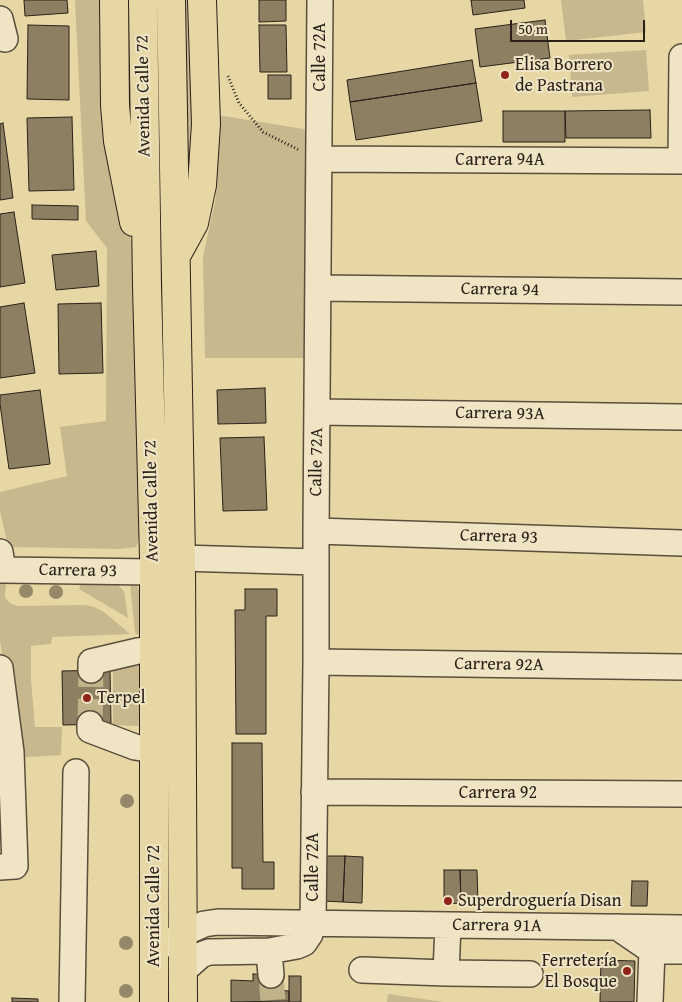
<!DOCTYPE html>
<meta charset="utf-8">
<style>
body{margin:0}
#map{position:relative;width:682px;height:1002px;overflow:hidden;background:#e7d7a5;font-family:"Gentium Book Plus",serif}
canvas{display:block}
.scale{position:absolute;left:510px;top:20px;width:135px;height:22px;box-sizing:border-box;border:2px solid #2b2119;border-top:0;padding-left:6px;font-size:15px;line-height:18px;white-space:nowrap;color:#2b2119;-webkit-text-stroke:4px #efe5c4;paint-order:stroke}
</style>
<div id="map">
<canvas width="682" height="1002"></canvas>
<div class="scale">50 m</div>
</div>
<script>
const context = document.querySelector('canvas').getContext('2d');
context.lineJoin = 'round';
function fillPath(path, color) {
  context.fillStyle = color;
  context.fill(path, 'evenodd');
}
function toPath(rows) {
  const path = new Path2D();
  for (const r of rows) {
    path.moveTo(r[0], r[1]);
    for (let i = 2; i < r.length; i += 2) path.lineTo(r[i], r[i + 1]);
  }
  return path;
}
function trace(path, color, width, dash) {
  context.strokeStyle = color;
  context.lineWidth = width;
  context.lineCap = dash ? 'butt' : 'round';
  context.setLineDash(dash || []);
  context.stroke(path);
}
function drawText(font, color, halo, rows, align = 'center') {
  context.font = font + ' "Gentium Book Plus",serif';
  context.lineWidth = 4;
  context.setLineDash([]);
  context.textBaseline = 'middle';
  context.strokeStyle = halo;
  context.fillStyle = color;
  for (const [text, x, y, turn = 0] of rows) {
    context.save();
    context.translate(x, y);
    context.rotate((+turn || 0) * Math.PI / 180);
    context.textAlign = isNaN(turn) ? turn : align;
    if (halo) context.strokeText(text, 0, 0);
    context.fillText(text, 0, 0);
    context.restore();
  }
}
const green = toPath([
 [75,0,102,0,108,152,135,256,141,534,136,547,119,549,14,547,7,542,0,511,0,492,67,476,60,427,106,421,107,248,86,221],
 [184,0,191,0,193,162,188,167],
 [561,0,643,0,646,32,566,41],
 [646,50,649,91,572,97,569,55],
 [218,115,309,130,310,358,205,358,203,257,216,197],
 [6,582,5,597,10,603,17,606,85,605,94,607,104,612,130,634,52,637,51,644,31,646,31,680,35,727,62,727,61,755,15,758,0,639,0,583],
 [112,582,118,585,124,591,128,618,79,589,81,584],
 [130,583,136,583,142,597,141,632,138,635,135,633],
 [113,665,139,665,139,726,113,725],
 [388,994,443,1002,387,1002]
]);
const building = toPath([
 [24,0,67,0,68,13,25,16,24,0],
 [259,0,286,0,286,21,259,22,259,0],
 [471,0,524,0,525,8,473,15,471,0],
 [545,20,550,58,480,67,475,29,545,20],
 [28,25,69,26,69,100,27,99,28,25],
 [259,25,286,25,287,72,260,72,259,25],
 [472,60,476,83,350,102,347,80,472,60],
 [268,75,291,75,291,99,268,99,268,75],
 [476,83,482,121,356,140,350,102,476,83],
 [650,110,651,138,566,138,565,111,650,110],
 [503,111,565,111,565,142,503,142,503,111],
 [72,117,74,190,29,191,27,118,72,117],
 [3,123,13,198,0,200,0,124,3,123],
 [32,205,78,206,78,220,32,219,32,205],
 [14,212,25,283,0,287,0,214,14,212],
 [96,251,99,286,56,290,52,255,96,251],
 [24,303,35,373,0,378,0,307,24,303],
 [101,303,103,373,59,374,58,304,101,303],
 [265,388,266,423,218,424,217,390,265,388],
 [40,390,50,464,9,469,0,404,0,395,40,390],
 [264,437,267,510,223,511,220,438,264,437],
 [245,589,277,589,277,616,266,616,266,734,236,734,235,610,245,610,245,589],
 [110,670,111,724,63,725,62,671,110,670],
 [232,743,262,743,263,862,274,862,274,889,242,889,242,868,232,868,232,743],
 [324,856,345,856,343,902,323,901,324,856],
 [345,856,363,857,362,903,343,902,345,856],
 [444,870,460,870,461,903,444,904,444,870],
 [460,870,477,870,478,903,461,903,460,870],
 [632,881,648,881,647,906,631,906,632,881],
 [601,960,635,961,634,1002,600,1002,601,960],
 [253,974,277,975,277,990,289,991,289,1001,231,1002,231,980,253,981,253,974],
 [289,976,301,976,301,1002,289,1002,289,976],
 [12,998,38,999,38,1002,12,1002,12,998]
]);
const minorTunnel = toPath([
 [90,724,91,670],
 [271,975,273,1002]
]);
const path = toPath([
 [228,76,239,103,263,132,299,150]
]);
const minor = toPath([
 [0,19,5,39],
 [319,159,682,161],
 [681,161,682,57],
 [318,288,682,292],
 [317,412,682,417],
 [316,531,682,543],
 [0,552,3,570,154,572],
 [181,558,316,562],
 [316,662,682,667],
 [0,668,11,752,15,866,0,867],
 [91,670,91,662,138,651,154,649],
 [90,724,90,730,135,747,154,750],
 [314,792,682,794],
 [448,925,446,973,530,974],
 [617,927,652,951,682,951],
 [167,944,184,933,204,924,218,922,682,928],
 [269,951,271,975],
 [362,970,446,973],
 [183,971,201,955,209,952,269,951,297,946,304,943,310,934,313,923,316,662,316,531,320,0],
 [72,1002,76,772],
 [650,1002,652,951]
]);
const major = toPath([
 [114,0,115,105,118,141,134,222],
 [143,0,147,286,154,558,154,1002],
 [171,0,181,558,183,1002],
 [177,254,194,223,202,185,206,124,202,0]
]);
const trees = [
 [26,591],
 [56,592],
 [127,801],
 [126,943],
 [126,991]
];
const markers = [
 [505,75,5,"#8f2418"],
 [87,698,5,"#8f2418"],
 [448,901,5,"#8f2418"],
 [627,971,5,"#8f2418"]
];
const streetNames = [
 ["Calle 72A",320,57,-90],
 ["Avenida Calle 72",144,96,-91],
 ["Carrera 94A",500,160],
 ["Carrera 94",500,290,1],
 ["Carrera 93A",500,414,1],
 ["Calle 72A",317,462,-89],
 ["Avenida Calle 72",152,501,-91],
 ["Carrera 93",499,537,2],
 ["Carrera 93",78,571,1],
 ["Carrera 92A",499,665,1],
 ["Carrera 92",498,793],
 ["Calle 72A",313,867,-90],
 ["Avenida Calle 72",154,906,-90],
 ["Carrera 91A",497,926,1]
];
const poiNames = [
 ["Elisa Borrero",515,65],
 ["de Pastrana",515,86],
 ["Terpel",97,698],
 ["Superdroguería Disan",458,901],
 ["Ferretería",617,961,"right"],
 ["El Bosque",617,982,"right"]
];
fillPath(green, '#c7b88d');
fillPath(building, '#8d8062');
trace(building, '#2b2119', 1);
trace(minorTunnel, '#c1b389', 25, [25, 12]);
trace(minor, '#5a4e3c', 28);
trace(major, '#2b2119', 30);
trace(path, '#2b2119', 3, [1, 2.5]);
trace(minor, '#efe5c4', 25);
trace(major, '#e7d7a5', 28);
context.fillStyle = '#958868';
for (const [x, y] of trees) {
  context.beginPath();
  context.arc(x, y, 7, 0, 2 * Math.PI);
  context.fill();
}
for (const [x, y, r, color] of markers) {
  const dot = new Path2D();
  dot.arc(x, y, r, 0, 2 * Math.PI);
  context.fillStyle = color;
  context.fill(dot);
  trace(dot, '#efe5c4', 2);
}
drawText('18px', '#2b2119', '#efe5c4', streetNames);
drawText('18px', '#2b2119', '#efe5c4', poiNames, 'left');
</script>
